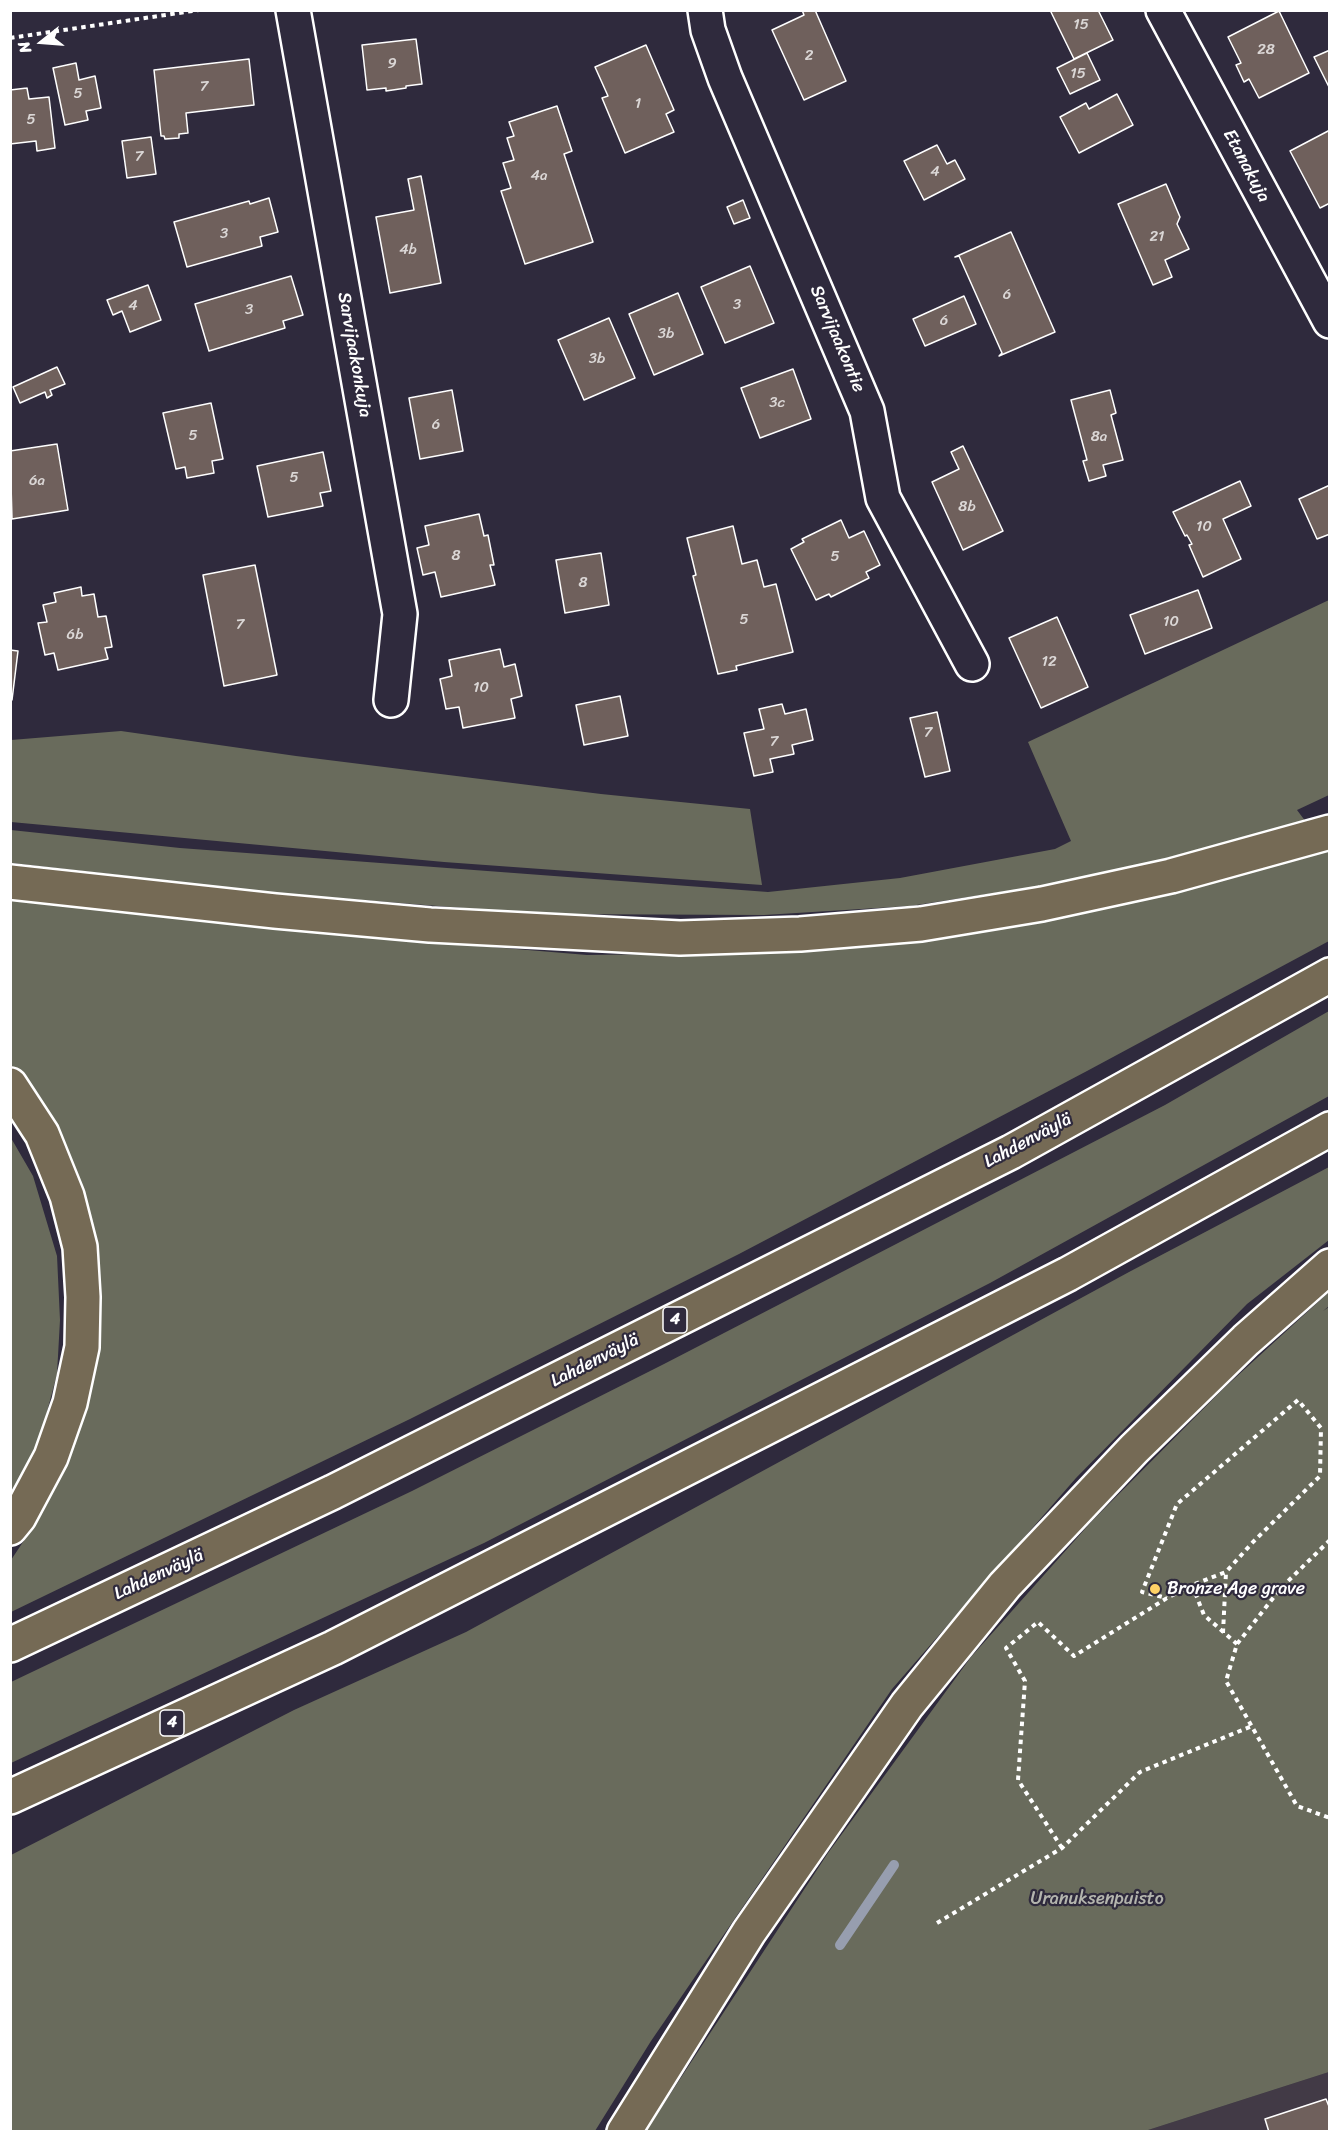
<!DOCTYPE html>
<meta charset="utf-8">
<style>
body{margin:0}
#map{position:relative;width:1340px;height:2142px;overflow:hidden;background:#2f2a3d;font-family:Sriracha,sans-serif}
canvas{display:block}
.frame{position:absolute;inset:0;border:12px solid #fff;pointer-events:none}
.north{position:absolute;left:12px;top:12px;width:60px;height:60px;-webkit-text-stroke:4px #2f2a3d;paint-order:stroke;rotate:253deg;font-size:16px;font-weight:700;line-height:24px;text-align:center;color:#fff}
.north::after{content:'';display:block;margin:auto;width:21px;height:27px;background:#fff;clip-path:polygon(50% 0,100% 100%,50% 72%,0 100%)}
</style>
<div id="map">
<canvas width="1340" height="2142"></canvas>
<div class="frame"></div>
<div class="north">N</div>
</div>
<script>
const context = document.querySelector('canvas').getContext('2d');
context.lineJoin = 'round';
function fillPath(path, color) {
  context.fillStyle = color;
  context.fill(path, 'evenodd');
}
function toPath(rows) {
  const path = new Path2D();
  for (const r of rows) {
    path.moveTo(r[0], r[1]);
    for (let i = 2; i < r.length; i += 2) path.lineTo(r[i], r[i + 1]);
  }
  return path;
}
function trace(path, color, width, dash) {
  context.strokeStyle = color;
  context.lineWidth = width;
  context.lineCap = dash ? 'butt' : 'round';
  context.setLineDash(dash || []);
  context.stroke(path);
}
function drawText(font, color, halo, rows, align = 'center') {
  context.font = font + ' Sriracha,sans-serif';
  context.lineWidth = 4.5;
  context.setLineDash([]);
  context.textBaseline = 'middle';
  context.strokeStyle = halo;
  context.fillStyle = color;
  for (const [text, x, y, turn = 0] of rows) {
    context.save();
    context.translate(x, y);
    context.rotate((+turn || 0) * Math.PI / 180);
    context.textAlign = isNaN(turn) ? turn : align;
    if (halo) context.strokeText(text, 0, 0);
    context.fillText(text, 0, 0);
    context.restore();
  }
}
const built = toPath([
 [1329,2072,1329,2131,1145,2131]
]);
const green = toPath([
 [1329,600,1329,795,1297,810,1306,822,1086,879,910,906,764,915,540,914,285,894,11,863,11,830,180,848,768,892,900,878,1055,849,1071,841,1028,742],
 [121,731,296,756,601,794,750,809,762,885,444,862,11,822,11,740],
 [1329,846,1329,941,1087,1071,739,1254,410,1419,11,1612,11,1560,43,1512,83,1418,94,1310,87,1213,54,1121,11,1068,11,896,398,939,587,955,739,953,855,946,979,930],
 [1329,1011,1329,1096,990,1283,484,1543,11,1763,11,1682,412,1491,664,1364,1165,1105],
 [11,1138,33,1176,57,1256,60,1320,57,1374,38,1446,11,1496],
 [1329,1167,1329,1240,1247,1304,1076,1478,892,1689,651,2041,595,2131,11,2131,11,1855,294,1710,466,1632,1129,1272],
 [1329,1292,1329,1306,1323,1311,1329,1307,1329,2072,1145,2131,646,2131,828,1853,971,1657,1092,1521,1223,1389]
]);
const stream = toPath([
 [840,1945,894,1865]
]);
const building = toPath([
 [802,10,815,10,846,81,804,100,772,30,804,15,802,10],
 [1050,10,1098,10,1113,40,1074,59,1050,10],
 [1279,11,1309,73,1259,98,1249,79,1244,82,1236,65,1241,63,1228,37,1279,11],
 [416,39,422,84,406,86,406,88,386,91,386,88,367,90,362,45,416,39],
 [646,45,674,110,666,114,674,132,625,153,602,98,608,96,595,67,646,45],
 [1330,50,1330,89,1314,57,1330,50],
 [1087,53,1100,80,1070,94,1057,68,1087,53],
 [249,59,254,105,186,113,188,133,179,134,179,138,165,139,164,136,161,136,154,70,249,59],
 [76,63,79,80,95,76,101,108,86,111,88,120,65,125,53,68,76,63],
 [27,88,29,99,49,97,55,148,37,151,36,141,10,144,10,90,27,88],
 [1117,94,1133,125,1079,153,1060,117,1086,103,1089,109,1117,94],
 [557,106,572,151,564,154,593,242,525,264,501,191,511,188,503,163,514,160,507,138,514,136,509,122,557,106],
 [1330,130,1330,203,1320,208,1290,151,1330,130],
 [151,137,156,174,127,178,122,141,151,137],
 [937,145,947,164,955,160,965,179,924,200,904,161,937,145],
 [421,176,441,283,390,293,376,217,414,210,408,179,421,176],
 [1166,184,1180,217,1177,224,1189,249,1165,260,1172,277,1153,285,1118,204,1166,184],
 [269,198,278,232,260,237,262,246,187,267,174,222,249,201,250,204,269,198],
 [743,200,750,218,734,224,727,207,743,200],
 [1011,232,1055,332,999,356,1002,353,959,256,955,257,1011,232],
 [750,266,774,323,725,343,701,287,750,266],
 [291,276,303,315,283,321,285,328,209,351,195,304,291,276],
 [148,285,161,320,130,332,122,311,113,315,107,300,148,285],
 [678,293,703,354,654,375,629,314,678,293],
 [964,296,976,324,925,346,913,319,964,296],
 [609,318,635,378,584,400,558,340,609,318],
 [57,367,65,384,50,390,52,395,47,398,45,392,20,403,13,387,57,367],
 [793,369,811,419,760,438,741,388,793,369],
 [452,390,463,451,420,459,409,398,452,390],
 [1110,390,1116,413,1111,415,1123,460,1103,465,1106,476,1089,481,1083,461,1087,460,1071,400,1110,390],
 [211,403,223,459,212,461,214,473,187,478,185,467,176,469,163,413,211,403],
 [57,444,68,510,12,519,10,451,57,444],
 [963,446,1003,531,963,550,932,482,959,469,951,452,963,446],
 [323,452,331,491,320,493,323,506,268,517,257,466,323,452],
 [1240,481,1251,506,1223,519,1241,559,1203,577,1189,545,1192,544,1187,535,1185,536,1173,512,1240,481],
 [1330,485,1330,534,1317,539,1299,499,1330,485],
 [479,514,484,536,488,535,494,565,490,565,495,585,441,597,435,572,423,575,417,548,429,545,425,526,479,514],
 [841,520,849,538,864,531,880,565,866,572,869,578,831,597,829,594,816,600,791,549,804,542,802,539,841,520],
 [733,526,742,564,757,560,764,587,776,584,793,652,736,666,737,670,718,674,693,576,696,575,687,538,733,526],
 [601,553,609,605,565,613,556,560,601,553],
 [255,565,277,675,224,686,203,575,255,565],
 [81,587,82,596,94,594,98,617,106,616,112,647,105,648,108,659,58,670,54,653,45,655,38,623,47,622,43,605,56,602,54,593,81,587],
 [1198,590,1212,628,1145,654,1130,615,1198,590],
 [1057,617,1088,687,1041,708,1009,638,1057,617],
 [500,649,504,667,515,664,522,696,511,699,515,718,463,728,459,707,446,709,440,679,452,676,449,660,500,649],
 [10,650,18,651,12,700,10,700,10,650],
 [620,696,628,736,584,745,576,705,620,696],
 [782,704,785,714,806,709,813,740,792,745,794,754,770,759,773,772,754,776,744,733,764,729,759,709,782,704],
 [937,712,950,771,925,777,910,718,937,712],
 [1326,2099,1330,2109,1330,2132,1269,2132,1265,2119,1326,2099]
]);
const path = toPath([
 [10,38,199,10],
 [1330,1540,1281,1588,1237,1644,1226,1681,1297,1806,1330,1818],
 [1192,1585,1204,1615,1237,1644],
 [1223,1633,1226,1572],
 [1062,1848,1018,1780,1025,1681,1006,1648,1038,1622,1074,1656,1167,1598,1192,1585,1226,1572,1253,1542,1320,1476,1321,1428,1298,1400,1177,1504,1142,1592,1167,1598],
 [937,1923,1062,1848,1140,1772,1252,1726]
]);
const minor = toPath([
 [293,10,400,614,391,700],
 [705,10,708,30,725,78,867,411,883,498,972,664],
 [1163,10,1330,321]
]);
const highway = toPath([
 [10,882,275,911,430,925,680,938,800,934,921,924,1042,904,1171,876,1330,832],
 [10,1085,42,1134,67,1196,80,1247,83,1297,82,1347,70,1403,51,1457,19,1517,10,1528],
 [10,1645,333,1492,1011,1152,1330,975],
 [10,1797,333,1648,1068,1274,1330,1129],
 [624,2132,749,1932,907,1705,1005,1585,1134,1449,1246,1340,1330,1266]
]);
const markers = [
 [1155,1589,6,"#ffd166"]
];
const numberNames = [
 ["15",1081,25],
 ["28",1266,50],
 ["2",809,56],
 ["9",392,64],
 ["15",1078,74],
 ["7",204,87],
 ["5",78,94],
 ["1",638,104],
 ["5",31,120],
 ["7",139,157],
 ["4",935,172],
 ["4a",539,176],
 ["3",224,234],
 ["21",1157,237],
 ["4b",408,250],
 ["6",1007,295],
 ["3",737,305],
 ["4",133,306],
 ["3",249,310],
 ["6",944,321],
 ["3b",666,334],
 ["3b",597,359],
 ["3c",777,403],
 ["6",436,425],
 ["5",193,436],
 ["8a",1099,437],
 ["5",294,478],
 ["6a",37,481],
 ["8b",967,507],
 ["10",1204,527],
 ["8",456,556],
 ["5",835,557],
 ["8",583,583],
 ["5",744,620],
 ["10",1171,622],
 ["7",240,625],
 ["6b",75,635],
 ["12",1049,662],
 ["10",481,688],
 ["7",928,733],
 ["7",774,742]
];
const shields = [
 [675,1320,24],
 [172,1723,24]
];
const shieldNames = [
 ["4",675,1320],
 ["4",172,1723]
];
const streetNames = [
 ["Etanakuja",1246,166,62],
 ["Sarvijaakontie",837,339,67],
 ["Sarvijaakonkuja",354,355,80],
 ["Lahdenväylä",1028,1141,-28],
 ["Lahdenväylä",595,1361,-27],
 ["Lahdenväylä",159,1575,-25]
];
const poiNames = [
 ["Bronze Age grave",1167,1589]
];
const parkNames = [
 ["Uranuksenpuisto",1097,1899]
];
fillPath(built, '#423a46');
fillPath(green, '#696b5c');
trace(stream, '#979eaf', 10);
fillPath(building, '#6f605c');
trace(building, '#fff', 1.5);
trace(minor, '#fff', 38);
trace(highway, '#fff', 38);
trace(path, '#fff', 4, [4.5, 4.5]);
trace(minor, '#2f2a3d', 33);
trace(highway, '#756a55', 33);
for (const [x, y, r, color] of markers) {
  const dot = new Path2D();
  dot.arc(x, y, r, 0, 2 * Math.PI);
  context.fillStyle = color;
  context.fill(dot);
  trace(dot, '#2f2a3d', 2);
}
drawText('15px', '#dbd7d6', null, numberNames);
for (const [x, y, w] of shields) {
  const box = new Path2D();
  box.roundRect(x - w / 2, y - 13, w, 26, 4.5);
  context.fillStyle = '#2f2a3d';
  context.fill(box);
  trace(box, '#fff', 1.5);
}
drawText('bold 16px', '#fff', null, shieldNames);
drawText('18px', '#fff', '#2f2a3d', streetNames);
drawText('18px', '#fff', '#2f2a3d', poiNames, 'left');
drawText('18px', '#b4b5ae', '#2f2a3d', parkNames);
</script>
